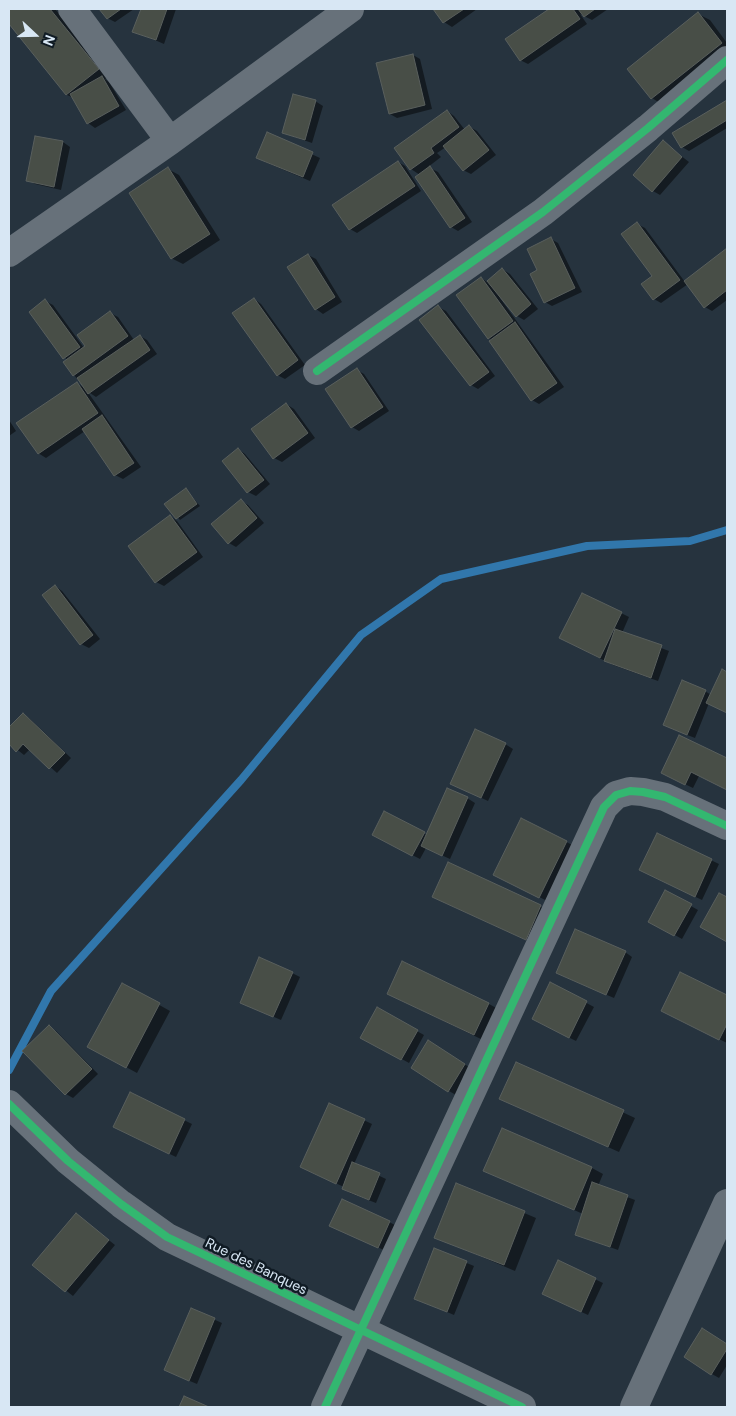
<!DOCTYPE html>
<style>
body{margin:0}
#map{position:relative;width:736px;height:1416px;overflow:hidden;background:#26333e;font-family:"DM Sans",sans-serif}
canvas{display:block}
.frame{position:absolute;inset:0;border:10px solid #d8e7f4;pointer-events:none}
.north{position:absolute;left:10px;top:10px;width:50px;height:50px;-webkit-text-stroke:4px #101b24;paint-order:stroke;rotate:111deg;font-size:14px;font-weight:700;line-height:20px;text-align:center;color:#d8e7f4}
.north::after{content:'';display:block;margin:auto;width:18px;height:22px;background:#d8e7f4;clip-path:polygon(50% 0,100% 100%,50% 72%,0 100%)}
</style>
<div id="map">
<canvas width="736" height="1416"></canvas>
<div class="frame"></div>
<div class="north">N</div>
</div>
<script>
const context = document.querySelector('canvas').getContext('2d');
context.lineJoin = 'round';
function fillPath(path, color) {
  context.fillStyle = color;
  context.fill(path, 'evenodd');
}
function toPath(rows) {
  const path = new Path2D();
  for (const r of rows) {
    path.moveTo(r[0], r[1]);
    for (let i = 2; i < r.length; i += 2) path.lineTo(r[i], r[i + 1]);
  }
  return path;
}
function trace(path, color, width, dash) {
  context.strokeStyle = color;
  context.lineWidth = width;
  context.lineCap = dash ? 'butt' : 'round';
  context.setLineDash(dash || []);
  context.stroke(path);
}
function drawText(font, color, halo, rows, align = 'center') {
  context.font = font + ' "DM Sans",sans-serif';
  context.lineWidth = 5;
  context.setLineDash([]);
  context.textBaseline = 'middle';
  context.strokeStyle = halo;
  context.fillStyle = color;
  for (const [text, x, y, turn = 0] of rows) {
    context.save();
    context.translate(x, y);
    context.rotate((+turn || 0) * Math.PI / 180);
    context.textAlign = isNaN(turn) ? turn : align;
    if (halo) context.strokeText(text, 0, 0);
    context.fillText(text, 0, 0);
    context.restore();
  }
}
const shadow = toPath([
 [9,9,55,9,109,76,105,79,109,82,126,110,95,128,88,123,74,98,67,95,9,22],
 [101,9,134,9,115,22,107,18],
 [142,9,176,9,164,44,134,31],
 [435,9,477,9,452,27,444,22],
 [551,9,608,9,592,20,580,14,587,24,528,64,520,60,507,39],
 [698,14,710,20,727,43,727,53,663,105,652,98,629,69],
 [413,55,420,59,432,109,397,118,390,114],
 [315,101,323,106,312,143,283,133],
 [727,101,727,128,689,151,682,147,674,134],
 [447,111,454,116,465,130,470,127,477,131,496,155,471,174,463,170,446,147,437,153,441,157,428,167,438,172,472,222,458,231,451,227,420,175,411,169],
 [268,134,320,158,310,181,265,162],
 [36,137,63,142,70,147,61,190,35,184,28,180],
 [663,142,689,162,660,195,653,191],
 [398,162,405,166,421,191,357,233,350,229],
 [168,169,179,175,220,240,183,264,171,258],
 [637,224,645,228,685,282,727,250,727,300,712,311,705,307,688,284,661,303,654,299,653,277],
 [551,239,558,243,582,292,552,306,545,302,539,271],
 [308,255,316,259,342,302,323,314,316,309],
 [502,269,510,274,538,309,524,320,517,316,501,297,500,298,564,387,539,404,532,400,489,338,481,278,487,282],
 [254,299,261,304,305,365,285,379,277,375],
 [45,301,53,305,84,348,110,313,118,317,134,340,140,336,147,340,157,354,96,397,87,391,141,467,123,479,115,475,85,431,46,458,38,453,77,383,86,389,74,375,65,362,67,360,30,312],
 [438,307,446,311,495,376,478,389,471,385],
 [357,370,364,374,389,411,359,431,352,427],
 [286,404,294,409,315,438,282,462,274,458],
 [9,420,16,431,9,436],
 [238,449,245,454,270,484,256,496,248,492],
 [186,490,200,506,180,520,166,504],
 [241,501,248,505,264,523,236,547,229,543],
 [170,516,177,521,203,557,164,586,156,582],
 [55,586,62,591,100,639,89,648,81,644],
 [583,594,629,617,622,633,669,651,658,681,613,665,568,642],
 [723,671,727,673,727,712,709,703,695,738,672,729,705,691,711,695],
 [23,714,30,719,71,758,57,773,30,749,24,755,9,743,9,729],
 [680,737,727,759,727,789,699,776,693,788,670,777],
 [505,744,513,749,488,801,458,787],
 [467,798,475,803,450,859,426,848,420,859,381,839,385,813,427,835],
 [522,819,578,848,551,903,504,879],
 [657,834,719,864,702,900,648,874],
 [449,864,552,912,537,945,445,903],
 [666,892,698,910,682,939,650,921],
 [625,952,632,957,614,998,565,977],
 [292,973,300,977,281,1020,249,1006],
 [681,973,727,996,727,1043,670,1015],
 [122,984,170,1011,137,1073,100,1053],
 [551,984,594,1007,576,1041,540,1023],
 [388,994,489,1004,500,1010,485,1041],
 [377,1009,424,1035,409,1063,362,1037],
 [49,1027,56,1031,98,1074,73,1098,66,1094],
 [436,1046,472,1069,456,1095,449,1091],
 [517,1063,635,1118,619,1152,512,1104],
 [131,1094,192,1124,176,1157,122,1131],
 [330,1104,372,1124,354,1164,386,1179,376,1203,350,1193,343,1189,344,1187,309,1171],
 [502,1129,592,1168,603,1174,598,1186,635,1200,618,1250,576,1235,583,1214,485,1170],
 [456,1184,536,1218,515,1271,435,1237],
 [76,1214,115,1245,73,1296,34,1265],
 [389,1222,397,1226,386,1251,338,1229],
 [435,1250,474,1266,454,1315,415,1298],
 [559,1262,603,1283,588,1315,551,1298],
 [191,1309,222,1323,197,1384,173,1374],
 [702,1330,727,1345,727,1365,719,1378,712,1374]
]);
const stream = toPath([
 [9,1070,51,991,241,780,361,635,441,579,587,546,690,541,727,530]
]);
const building = toPath([
 [9,9,50,9,99,69,66,95,9,24,9,9],
 [99,9,121,9,107,19,99,9],
 [141,9,167,9,156,40,132,32,141,9],
 [433,9,464,9,443,23,433,9],
 [549,9,573,9,580,19,520,61,505,39,549,9],
 [578,9,595,9,584,17,578,9],
 [698,12,722,43,651,99,627,69,698,12],
 [413,54,425,105,389,114,376,63,413,54],
 [102,76,119,106,87,124,70,94,102,76],
 [293,94,316,100,305,140,282,133,293,94],
 [727,100,727,120,681,148,672,133,727,100],
 [447,110,459,127,431,148,434,153,410,170,394,148,447,110],
 [469,125,489,150,463,171,443,146,469,125],
 [267,132,313,152,303,177,256,158,267,132],
 [35,136,63,141,54,187,26,181,35,136],
 [663,140,682,157,652,192,633,175,663,140],
 [398,161,415,186,349,230,332,205,398,161],
 [430,166,465,218,450,228,415,177,430,166],
 [168,167,210,234,171,259,129,193,168,167],
 [637,222,680,280,653,300,641,284,652,276,621,234,637,222],
 [551,237,575,288,544,303,530,274,537,270,527,249,551,237],
 [727,248,727,290,704,308,684,281,727,248],
 [308,254,335,297,315,310,287,267,308,254],
 [502,268,531,304,516,317,487,281,502,268],
 [481,277,513,321,488,339,456,295,481,277],
 [254,298,298,360,277,376,232,313,254,298],
 [45,299,80,347,63,359,29,312,45,299],
 [438,305,489,372,470,386,419,320,438,305],
 [110,311,128,336,73,376,63,362,85,346,77,335,110,311],
 [515,322,557,383,531,401,489,341,515,322],
 [140,335,150,350,88,394,77,378,140,335],
 [357,368,383,407,351,428,325,389,357,368],
 [77,382,98,413,38,454,16,423,77,382],
 [286,403,308,433,273,459,251,429,286,403],
 [102,415,134,463,114,476,82,429,102,415],
 [238,448,264,480,247,493,222,461,238,448],
 [186,488,197,504,176,519,164,504,186,488],
 [241,499,257,518,228,544,211,524,241,499],
 [170,515,197,552,155,583,128,546,170,515],
 [55,585,93,635,80,645,42,595,55,585],
 [582,593,622,612,600,658,559,638,582,593],
 [615,629,662,645,651,678,604,661,615,629],
 [722,669,727,672,727,713,706,703,722,669],
 [682,680,706,690,687,735,663,725,682,680],
 [23,713,65,753,49,769,23,744,16,752,9,744,9,727,23,713],
 [475,729,506,743,481,798,450,784,475,729],
 [679,735,727,758,727,790,691,772,685,785,661,773,679,735],
 [447,788,468,797,442,856,421,846,447,788],
 [384,811,425,832,412,856,372,835,384,811],
 [521,818,567,841,539,898,493,875,521,818],
 [657,833,712,859,695,897,639,870,657,833],
 [448,862,541,905,526,940,432,897,448,862],
 [665,890,692,904,674,936,648,922,665,890],
 [719,893,727,897,727,942,700,927,719,893],
 [575,929,626,951,606,995,556,973,575,929],
 [259,957,293,972,273,1017,240,1003,259,957],
 [402,961,489,1003,474,1035,387,994,402,961],
 [680,972,727,995,727,1024,719,1040,661,1011,680,972],
 [550,982,587,1001,569,1038,532,1019,550,982],
 [122,983,160,1003,126,1068,87,1047,122,983],
 [377,1007,418,1030,401,1060,360,1038,377,1007],
 [49,1025,92,1069,65,1095,22,1051,49,1025],
 [428,1040,465,1064,448,1092,411,1068,428,1040],
 [516,1062,624,1110,608,1147,499,1099,516,1062],
 [130,1092,185,1119,169,1154,113,1127,130,1092],
 [329,1103,365,1119,336,1184,300,1167,329,1103],
 [502,1128,592,1167,574,1210,483,1171,502,1128],
 [352,1162,380,1173,369,1200,342,1189,352,1162],
 [592,1182,628,1195,610,1247,575,1235,592,1182],
 [456,1183,525,1211,504,1265,434,1238,456,1183],
 [342,1199,390,1221,378,1248,329,1226,342,1199],
 [76,1213,109,1240,65,1292,32,1265,76,1213],
 [434,1248,467,1261,447,1312,414,1299,434,1248],
 [558,1260,596,1278,581,1312,542,1294,558,1260],
 [191,1308,215,1318,189,1381,164,1370,191,1308],
 [702,1328,727,1344,727,1349,711,1375,684,1357,702,1328],
 [184,1396,209,1407,179,1407,184,1396]
]);
const minor = toPath([
 [72,9,170,141],
 [9,253,170,141,350,9],
 [317,371,543,212,648,128,727,60],
 [9,1104,68,1161,121,1204,167,1237,522,1407],
 [325,1407,604,807,616,795,630,791,643,792,665,797,727,826],
 [634,1407,727,1203]
]);
const cycleway = toPath([
 [317,371,543,212,648,128,727,60],
 [9,1104,68,1161,121,1204,167,1237,522,1407],
 [325,1407,604,807,616,795,630,791,643,792,665,797,727,826]
]);
const streetNames = [
 ["Rue des Banques",256,1267,26]
];
fillPath(shadow, '#0007');
trace(stream, '#3177ac', 8);
fillPath(building, '#484e47');
trace(building, '#595f5d', 1);
trace(minor, '#67717a', 28);
trace(cycleway, '#33b770', 8);
drawText('14px', '#d8e7f4', '#101b24', streetNames);
</script>
